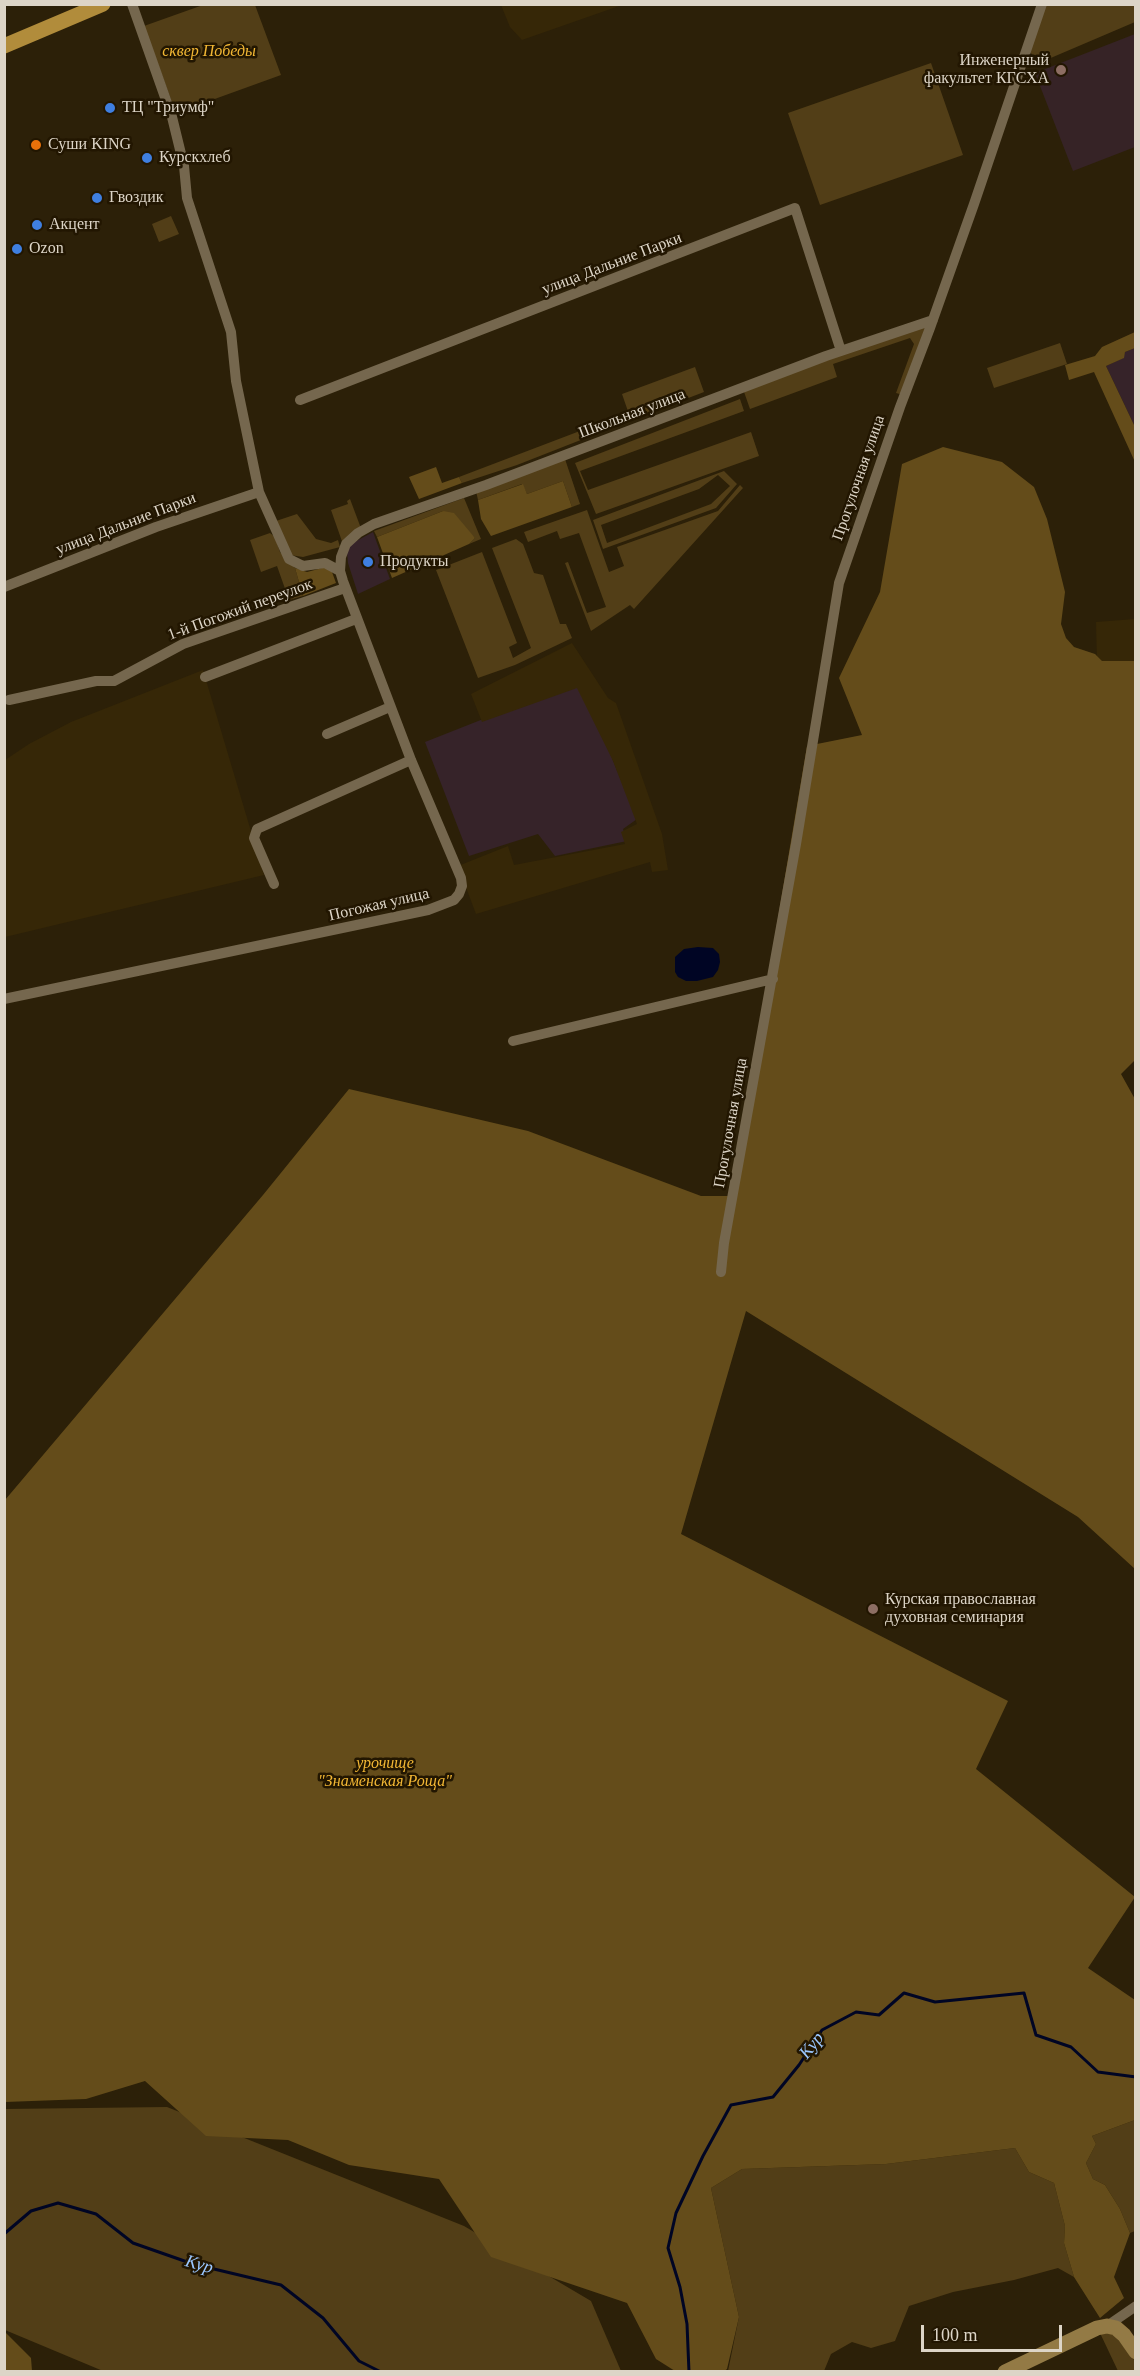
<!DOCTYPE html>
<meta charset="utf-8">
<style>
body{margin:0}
#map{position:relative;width:1140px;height:2376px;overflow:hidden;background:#2c2008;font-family:Georgia,serif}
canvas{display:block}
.frame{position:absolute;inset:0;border:6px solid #ddd5c7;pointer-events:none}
.scale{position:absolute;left:921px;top:2325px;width:141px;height:27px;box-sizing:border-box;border:3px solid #ddd5c7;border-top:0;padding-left:8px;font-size:18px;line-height:21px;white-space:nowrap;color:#ddd5c7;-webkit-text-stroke:4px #221601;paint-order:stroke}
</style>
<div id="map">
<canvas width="1140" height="2376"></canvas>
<div class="frame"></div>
<div class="scale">100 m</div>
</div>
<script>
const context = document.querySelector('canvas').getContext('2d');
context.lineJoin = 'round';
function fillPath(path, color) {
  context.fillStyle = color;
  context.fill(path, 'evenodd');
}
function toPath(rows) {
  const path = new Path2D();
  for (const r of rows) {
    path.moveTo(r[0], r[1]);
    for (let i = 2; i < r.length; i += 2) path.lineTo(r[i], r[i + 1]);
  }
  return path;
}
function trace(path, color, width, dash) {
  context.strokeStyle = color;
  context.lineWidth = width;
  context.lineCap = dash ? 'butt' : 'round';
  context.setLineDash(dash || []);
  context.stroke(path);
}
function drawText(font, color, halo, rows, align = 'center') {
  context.font = font + ' Georgia,serif';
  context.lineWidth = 5;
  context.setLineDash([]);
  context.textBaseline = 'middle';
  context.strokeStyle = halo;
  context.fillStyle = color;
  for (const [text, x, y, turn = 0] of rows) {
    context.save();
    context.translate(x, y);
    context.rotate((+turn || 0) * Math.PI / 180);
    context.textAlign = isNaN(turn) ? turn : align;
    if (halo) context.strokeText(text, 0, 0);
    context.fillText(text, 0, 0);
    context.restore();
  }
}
const commercial = toPath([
 [1135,348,1135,427,1106,366,1123,358,1125,352],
 [373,532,390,579,358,594,348,563,347,553,351,544],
 [577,682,603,736,637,819,623,829,627,841,555,856,538,834,469,856,425,742]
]);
const built = toPath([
 [501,5,501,4,622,5,522,40,510,27],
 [1135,619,1135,663,1097,663,1096,622],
 [572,643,608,698,616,703,662,834,668,870,652,872,650,862,476,914,458,866,508,846,514,865,625,844,621,832,637,824,613,761,577,688,482,722,471,694],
 [203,670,264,875,5,937,5,760,29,744,71,722]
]);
const education = toPath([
 [1135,34,1135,147,1073,171,1035,73]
]);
const green = toPath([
 [203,5,255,5,281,75,176,113,144,26],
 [1045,5,1135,5,1135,22,1046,60,1038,61,1030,52],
 [931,63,963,155,820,205,788,113],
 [171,216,179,234,159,242,152,224],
 [927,323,907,396,896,393,914,344,910,338,833,364,837,377,750,409,743,389],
 [1060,343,1067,364,994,388,987,368],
 [695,367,704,392,631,420,622,394],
 [740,399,744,411,580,471,588,490,751,432,759,456,596,514,575,463],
 [593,426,596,434,517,465,462,483,459,477],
 [565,459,580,504,572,507,563,481,527,494,522,484,478,500,476,491],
 [724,471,737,484,716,508,603,549,593,520],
 [718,475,730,486,711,504,607,543,601,525,699,489],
 [740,485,743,488,634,609,630,605,591,631,565,563,568,562,587,613,606,607,579,533,560,539,557,531,528,542,524,532,587,510,609,572,624,566,617,547,718,511],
 [464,498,481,539,469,544,475,538,443,511,377,537,374,531],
 [350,499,362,531,344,547,331,510,348,504,347,501],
 [297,514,316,539,331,543,338,540,340,547,303,557,290,555,276,521],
 [270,533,275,537,280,552,295,568,303,596,289,600,277,566,261,572,250,540],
 [516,539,523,544,534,573,543,575,560,624,566,624,572,638,515,665,478,678,436,570,482,552,517,643,509,647,513,658,531,648,492,548],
 [167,2107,464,2226,591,2301,621,2371,103,2371,5,2330,4,2109],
 [1135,2120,1135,2231,1130,2233,1120,2209,1105,2185,1093,2179,1086,2163,1096,2144,1092,2136],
 [1015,2148,1029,2172,1054,2183,1065,2226,1064,2243,1074,2277,1058,2268,1014,2280,953,2292,909,2306,895,2341,871,2348,852,2342,831,2354,824,2371,728,2371,739,2317,711,2188,742,2169,886,2164],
 [1112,2332,1135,2361,1135,2371,1118,2371,1100,2333]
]);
const forest = toPath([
 [1135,332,1135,348,1125,352,1124,358,1106,366,1135,427,1135,462,1094,372,1069,380,1065,365,1095,356,1102,347],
 [943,447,1002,462,1034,487,1047,519,1065,592,1061,624,1066,638,1074,647,1095,654,1102,661,1135,661,1136,1059,1121,1074,1136,1101,1135,1569,1078,1517,746,1311,681,1534,1008,1701,976,1769,1135,1897,1088,1968,1135,2000,1135,2120,1092,2136,1096,2144,1086,2163,1093,2179,1105,2185,1120,2209,1130,2233,1114,2277,1124,2298,1100,2318,1074,2277,1064,2243,1065,2226,1054,2183,1029,2172,1015,2148,886,2164,742,2169,711,2188,739,2317,727,2369,723,2372,675,2371,656,2359,627,2303,491,2257,439,2179,349,2165,288,2140,206,2136,145,2081,86,2099,5,2102,5,1500,263,1195,349,1089,528,1131,701,1196,731,1196,807,746,862,735,839,678,880,592,902,464],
 [436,467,442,483,459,477,462,483,419,499,409,477],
 [563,481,572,507,491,536,481,519,478,500,523,484,527,494],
 [443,511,454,513,475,538,469,544,392,578,377,537],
 [326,567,332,572,336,583,303,596,295,568,307,572],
 [5,2332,31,2358,32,2371,5,2371]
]);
const water = toPath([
 [698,947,713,948,719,954,720,962,718,970,713,977,697,981,686,981,678,977,675,972,675,957,684,949]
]);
const stream = toPath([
 [4,2234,31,2211,58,2203,96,2214,133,2243,193,2264,281,2285,323,2318,359,2361,381,2372],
 [689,2372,687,2324,680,2287,668,2248,676,2213,703,2156,731,2105,773,2097,799,2065,822,2030,856,2012,879,2015,904,1993,935,2002,1024,1993,1036,2035,1071,2047,1098,2072,1136,2077]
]);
const street = toPath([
 [132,4,172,117,184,166,187,198,231,332,236,381,259,492,289,559,303,566,325,563,340,571],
 [300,400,795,208,841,351],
 [4,587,156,527,259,492],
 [205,677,356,619],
 [9,700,96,681,114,681,183,644,345,588],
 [327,734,390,707],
 [274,884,254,838,257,829,411,760],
 [4,999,428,910,454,900,459,894,462,886,461,878,411,760,343,581,340,571,341,557,346,544,358,533,374,524,486,485,826,356,933,320],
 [513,1041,773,979],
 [721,1272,724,1243,796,844,839,583,900,407,930,328,974,204,1042,4],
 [1107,2326,1136,2306]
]);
const secondary = toPath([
 [1005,2372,1097,2328,1107,2326,1116,2328,1124,2335,1136,2352]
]);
const primary = toPath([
 [4,46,103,4]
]);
const markers = [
 [1061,70,6,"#8d6e63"],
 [110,108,6,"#3f7fe0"],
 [36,145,6,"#e8710a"],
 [147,158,6,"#3f7fe0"],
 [97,198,6,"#3f7fe0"],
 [37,225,6,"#3f7fe0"],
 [17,249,6,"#3f7fe0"],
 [368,562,6,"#3f7fe0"],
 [873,1609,6,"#8d6e63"]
];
const parkNames = [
 ["сквер Победы",209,52],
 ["урочище",385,1764],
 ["\"Знаменская Роща\"",385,1782]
];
const poiNames = [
 ["Инженерный",1049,61,"right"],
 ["факультет КГСХА",1049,79,"right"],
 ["ТЦ \"Триумф\"",122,108],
 ["Суши KING",48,145],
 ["Курскхлеб",159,158],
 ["Гвоздик",109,198],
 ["Акцент",49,225],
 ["Ozon",29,249],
 ["Продукты",380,562],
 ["Курская православная",885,1600],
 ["духовная семинария",885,1618]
];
const streetNames = [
 ["улица Дальние Парки",612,264,-21],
 ["Школьная улица",632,414,-21],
 ["Прогулочная улица",859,478,-71],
 ["улица Дальние Парки",126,524,-21],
 ["1-й Погожий переулок",240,610,-20],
 ["Погожая улица",379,905,-13],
 ["Прогулочная улица",731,1123,-80]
];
const waterNames = [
 ["Кур",812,2046,-51],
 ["Кур",199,2265,16]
];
fillPath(commercial, '#362329');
fillPath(built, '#362707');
fillPath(education, '#362326');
fillPath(green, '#523e17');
fillPath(forest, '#644c1a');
fillPath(water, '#000524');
trace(stream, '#000524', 3);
trace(street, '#75674e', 10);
trace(secondary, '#937a45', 15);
trace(primary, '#b18c3b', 15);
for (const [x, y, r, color] of markers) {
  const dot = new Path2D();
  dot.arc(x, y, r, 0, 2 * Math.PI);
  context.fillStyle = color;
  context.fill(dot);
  trace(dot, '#221601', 2);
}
drawText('italic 16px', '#f2b734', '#221601', parkNames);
drawText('16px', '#ddd5c7', '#221601', poiNames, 'left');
drawText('16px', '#ddd5c7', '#221601', streetNames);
drawText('italic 18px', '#9bc7ff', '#221601', waterNames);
</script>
